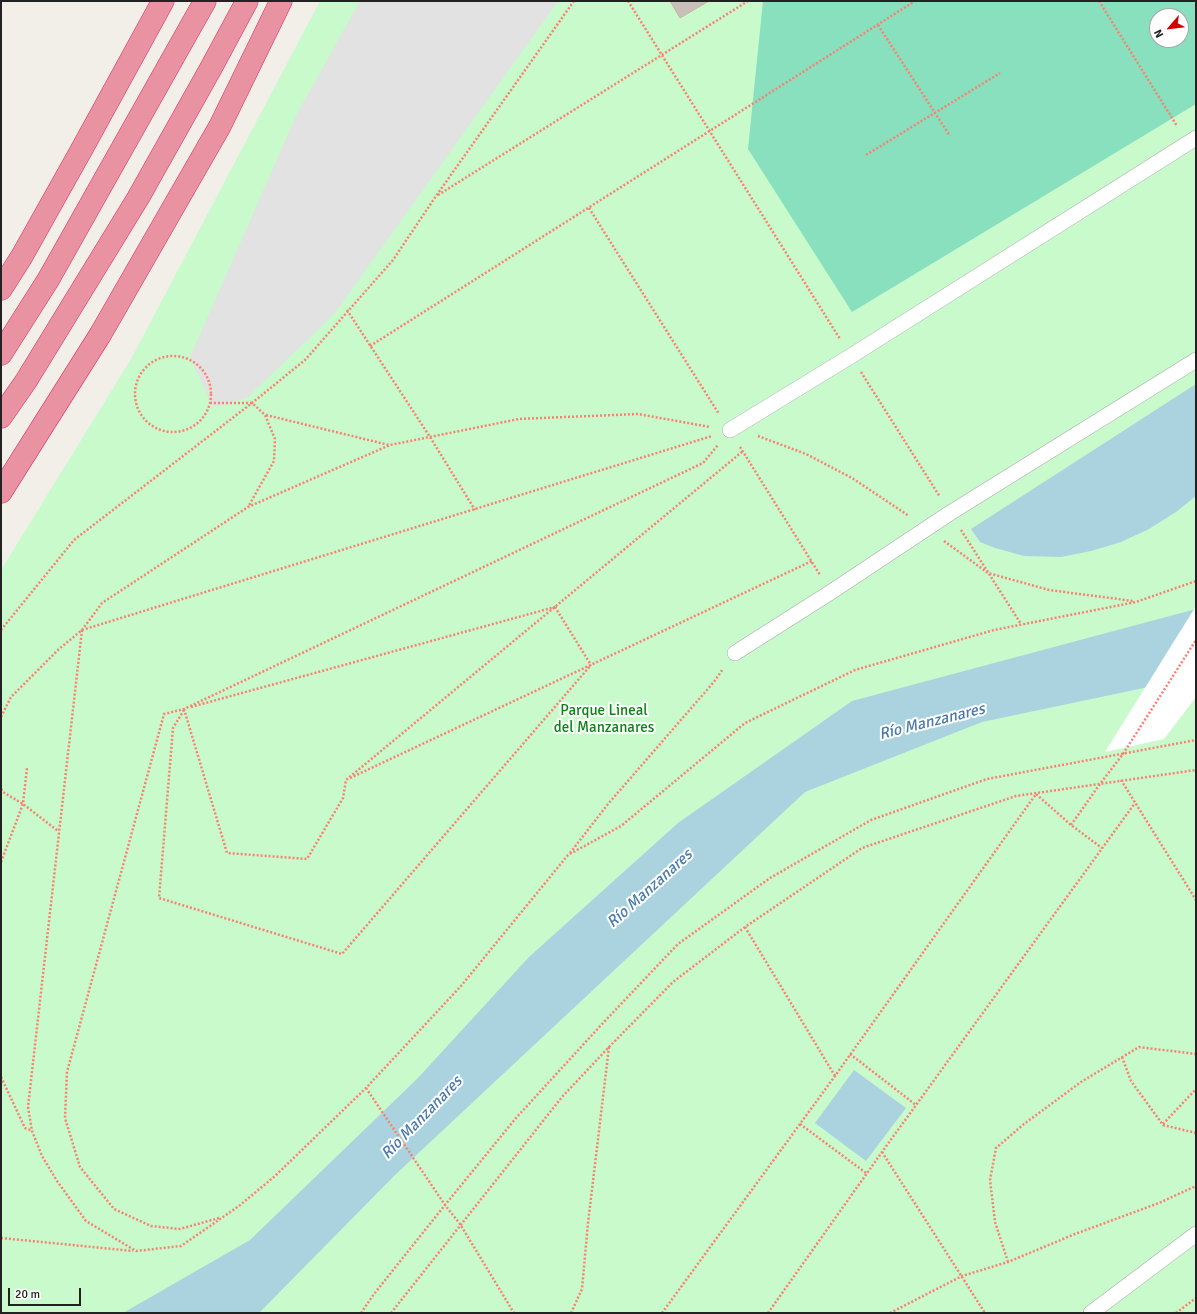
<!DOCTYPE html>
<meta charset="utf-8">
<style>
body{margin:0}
#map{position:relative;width:1197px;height:1314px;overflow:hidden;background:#f2efe9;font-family:Signika,sans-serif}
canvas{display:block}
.frame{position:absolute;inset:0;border:2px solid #222;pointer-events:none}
.north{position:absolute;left:1149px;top:8px;width:40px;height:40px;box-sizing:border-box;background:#fff;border:1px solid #a7a7a7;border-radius:50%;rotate:242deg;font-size:11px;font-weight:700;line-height:16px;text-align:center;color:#222}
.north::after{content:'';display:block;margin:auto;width:14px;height:18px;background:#d40000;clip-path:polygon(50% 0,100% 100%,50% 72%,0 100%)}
.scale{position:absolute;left:8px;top:1288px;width:73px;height:18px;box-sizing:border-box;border:2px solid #222;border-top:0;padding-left:5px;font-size:12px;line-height:14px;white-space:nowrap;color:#222;-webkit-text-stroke:3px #fff;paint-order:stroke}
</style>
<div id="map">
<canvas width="1197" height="1314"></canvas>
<div class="frame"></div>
<div class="north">N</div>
<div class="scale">20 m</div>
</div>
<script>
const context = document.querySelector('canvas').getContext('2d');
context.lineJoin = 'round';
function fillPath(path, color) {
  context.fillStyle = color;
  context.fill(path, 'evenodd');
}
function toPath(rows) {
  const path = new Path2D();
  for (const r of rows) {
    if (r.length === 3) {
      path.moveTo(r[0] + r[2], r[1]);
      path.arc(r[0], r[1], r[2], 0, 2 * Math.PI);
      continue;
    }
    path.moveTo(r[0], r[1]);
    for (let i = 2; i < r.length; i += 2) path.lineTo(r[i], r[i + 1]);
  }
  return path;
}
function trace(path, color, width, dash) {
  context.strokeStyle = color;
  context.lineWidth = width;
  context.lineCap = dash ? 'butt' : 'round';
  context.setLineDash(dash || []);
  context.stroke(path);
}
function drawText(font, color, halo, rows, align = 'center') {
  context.font = font + ' Signika,sans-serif';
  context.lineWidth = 4;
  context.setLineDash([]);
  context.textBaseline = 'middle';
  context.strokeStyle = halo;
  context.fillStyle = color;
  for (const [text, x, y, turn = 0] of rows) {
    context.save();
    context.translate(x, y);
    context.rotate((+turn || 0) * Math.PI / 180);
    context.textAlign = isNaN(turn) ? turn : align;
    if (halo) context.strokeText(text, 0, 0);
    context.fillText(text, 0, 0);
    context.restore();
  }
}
const park = toPath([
 [320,1,1196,1,1196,1313,1,1313,1,570,131,359],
 [1157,16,1181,16,1181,40,1157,40]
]);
const pitch = toPath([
 [763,1,1196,1,1196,104,852,312,748,149],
 [1157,16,1181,16,1181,40,1157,40]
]);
const parking = toPath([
 [360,1,558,1,334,314,247,398,213,407,190,357,297,114]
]);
const water = toPath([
 [1196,384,1196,496,1176,512,1149,529,1121,542,1091,551,1061,557,1024,556,995,548,980,542,971,529],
 [1196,609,1196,677,982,722,805,792,396,1174,259,1313,123,1313,250,1240,417,1079,529,957,678,823,852,701],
 [854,1070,906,1108,866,1161,815,1123]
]);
const pier = toPath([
 [1196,606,1196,697,1164,739,1105,752]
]);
const building = toPath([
 [670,1,709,1,680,18,670,1]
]);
const path = toPath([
 [628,1,840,339],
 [1099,1,1177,126],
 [878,25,950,136],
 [866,155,1000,73],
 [438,195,748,1],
 [589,208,719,414],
 [347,310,430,437,475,510],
 [370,346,915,1],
 [173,394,38],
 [861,372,940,497],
 [210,403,252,403,265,415,275,439,274,461,248,507],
 [266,415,389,445],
 [758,436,806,454,852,478,909,516],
 [740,447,820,575],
 [961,530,1021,624],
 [944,541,988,573,1049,590,1133,601],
 [555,607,591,665],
 [1,630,74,540,252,403,305,360,393,260,436,196,574,1],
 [82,630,28,1107,32,1131,42,1156,57,1181,86,1221,136,1251,181,1246,239,1206,275,1176,366,1088,461,986,568,855,621,826,745,723,855,670,994,630,1136,602,1196,581],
 [82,630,712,436],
 [191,707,555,607],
 [184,709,227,853,307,859,343,798,346,780,743,451],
 [184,710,173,728,159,898,342,954,591,665],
 [1,717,11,697,59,649,82,630,102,603,248,507,390,445,519,419,638,414,710,427],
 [350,778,812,561],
 [1121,780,1196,900],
 [1,789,3,792,23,804,58,831],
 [1071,825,1100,784,1123,754,1196,640],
 [570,853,608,804,713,683,723,669],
 [1,862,23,804,27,768],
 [745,927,835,1076],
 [850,1054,916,1105],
 [1122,1057,1131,1081,1163,1125,1196,1133],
 [1,1077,25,1128,32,1131],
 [366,1088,445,1205,460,1224,514,1313],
 [800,1124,866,1173],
 [1163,1124,1196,1089],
 [882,1152,985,1313],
 [219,1218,180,1229,151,1226,114,1209,80,1167,65,1118,67,1072,164,714,184,709,703,463,718,445],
 [1,1238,133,1251],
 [1008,1262,995,1222,990,1180,996,1148,1024,1124,1081,1082,1139,1047,1196,1054],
 [361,1313,374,1294,445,1205,516,1118,603,1023,678,944,770,878,871,820,987,779,1196,740],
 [391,1313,562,1097,609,1047,673,982,745,927,862,848,1016,796,1196,770],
 [571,1313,582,1289,588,1223,609,1047],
 [662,1313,835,1076,1036,794,1071,825,1102,848],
 [768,1313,882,1152,1135,803],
 [890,1313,962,1276,1008,1262,1075,1234,1159,1203,1196,1186],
 [1176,1313,1196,1298]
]);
const pedestrian = toPath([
 [730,430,851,356,1196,138],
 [735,653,831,592,950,513,1196,360],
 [1091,1313,1196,1234]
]);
const motorway = toPath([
 [1,289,22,256,83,147,163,1],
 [1,354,48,280,205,1],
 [1,417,26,381,138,198,211,68,247,1],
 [1,492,100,335,220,126,281,1]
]);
const parkNames = [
 ["Parque Lineal",604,711],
 ["del Manzanares",604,728]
];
const waterNames = [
 ["Río Manzanares",932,722,-14],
 ["Río Manzanares",650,889,-42],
 ["Río Manzanares",422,1118,-46]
];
fillPath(park, '#c8facc');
fillPath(pitch, '#88e0be');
fillPath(parking, '#e2e2e2');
fillPath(water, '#aad3df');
fillPath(pier, '#fff');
fillPath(building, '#c7bfb8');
trace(building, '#c4b6ab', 1);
trace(pedestrian, '#a9a9a9', 16);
trace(motorway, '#dc2a67', 23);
trace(path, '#fa8072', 2.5, [2, 2]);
trace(pedestrian, '#fff', 15);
trace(motorway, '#e892a2', 22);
drawText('15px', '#0c8416', '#fff', parkNames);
drawText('italic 16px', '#4a7aab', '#fff', waterNames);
</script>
